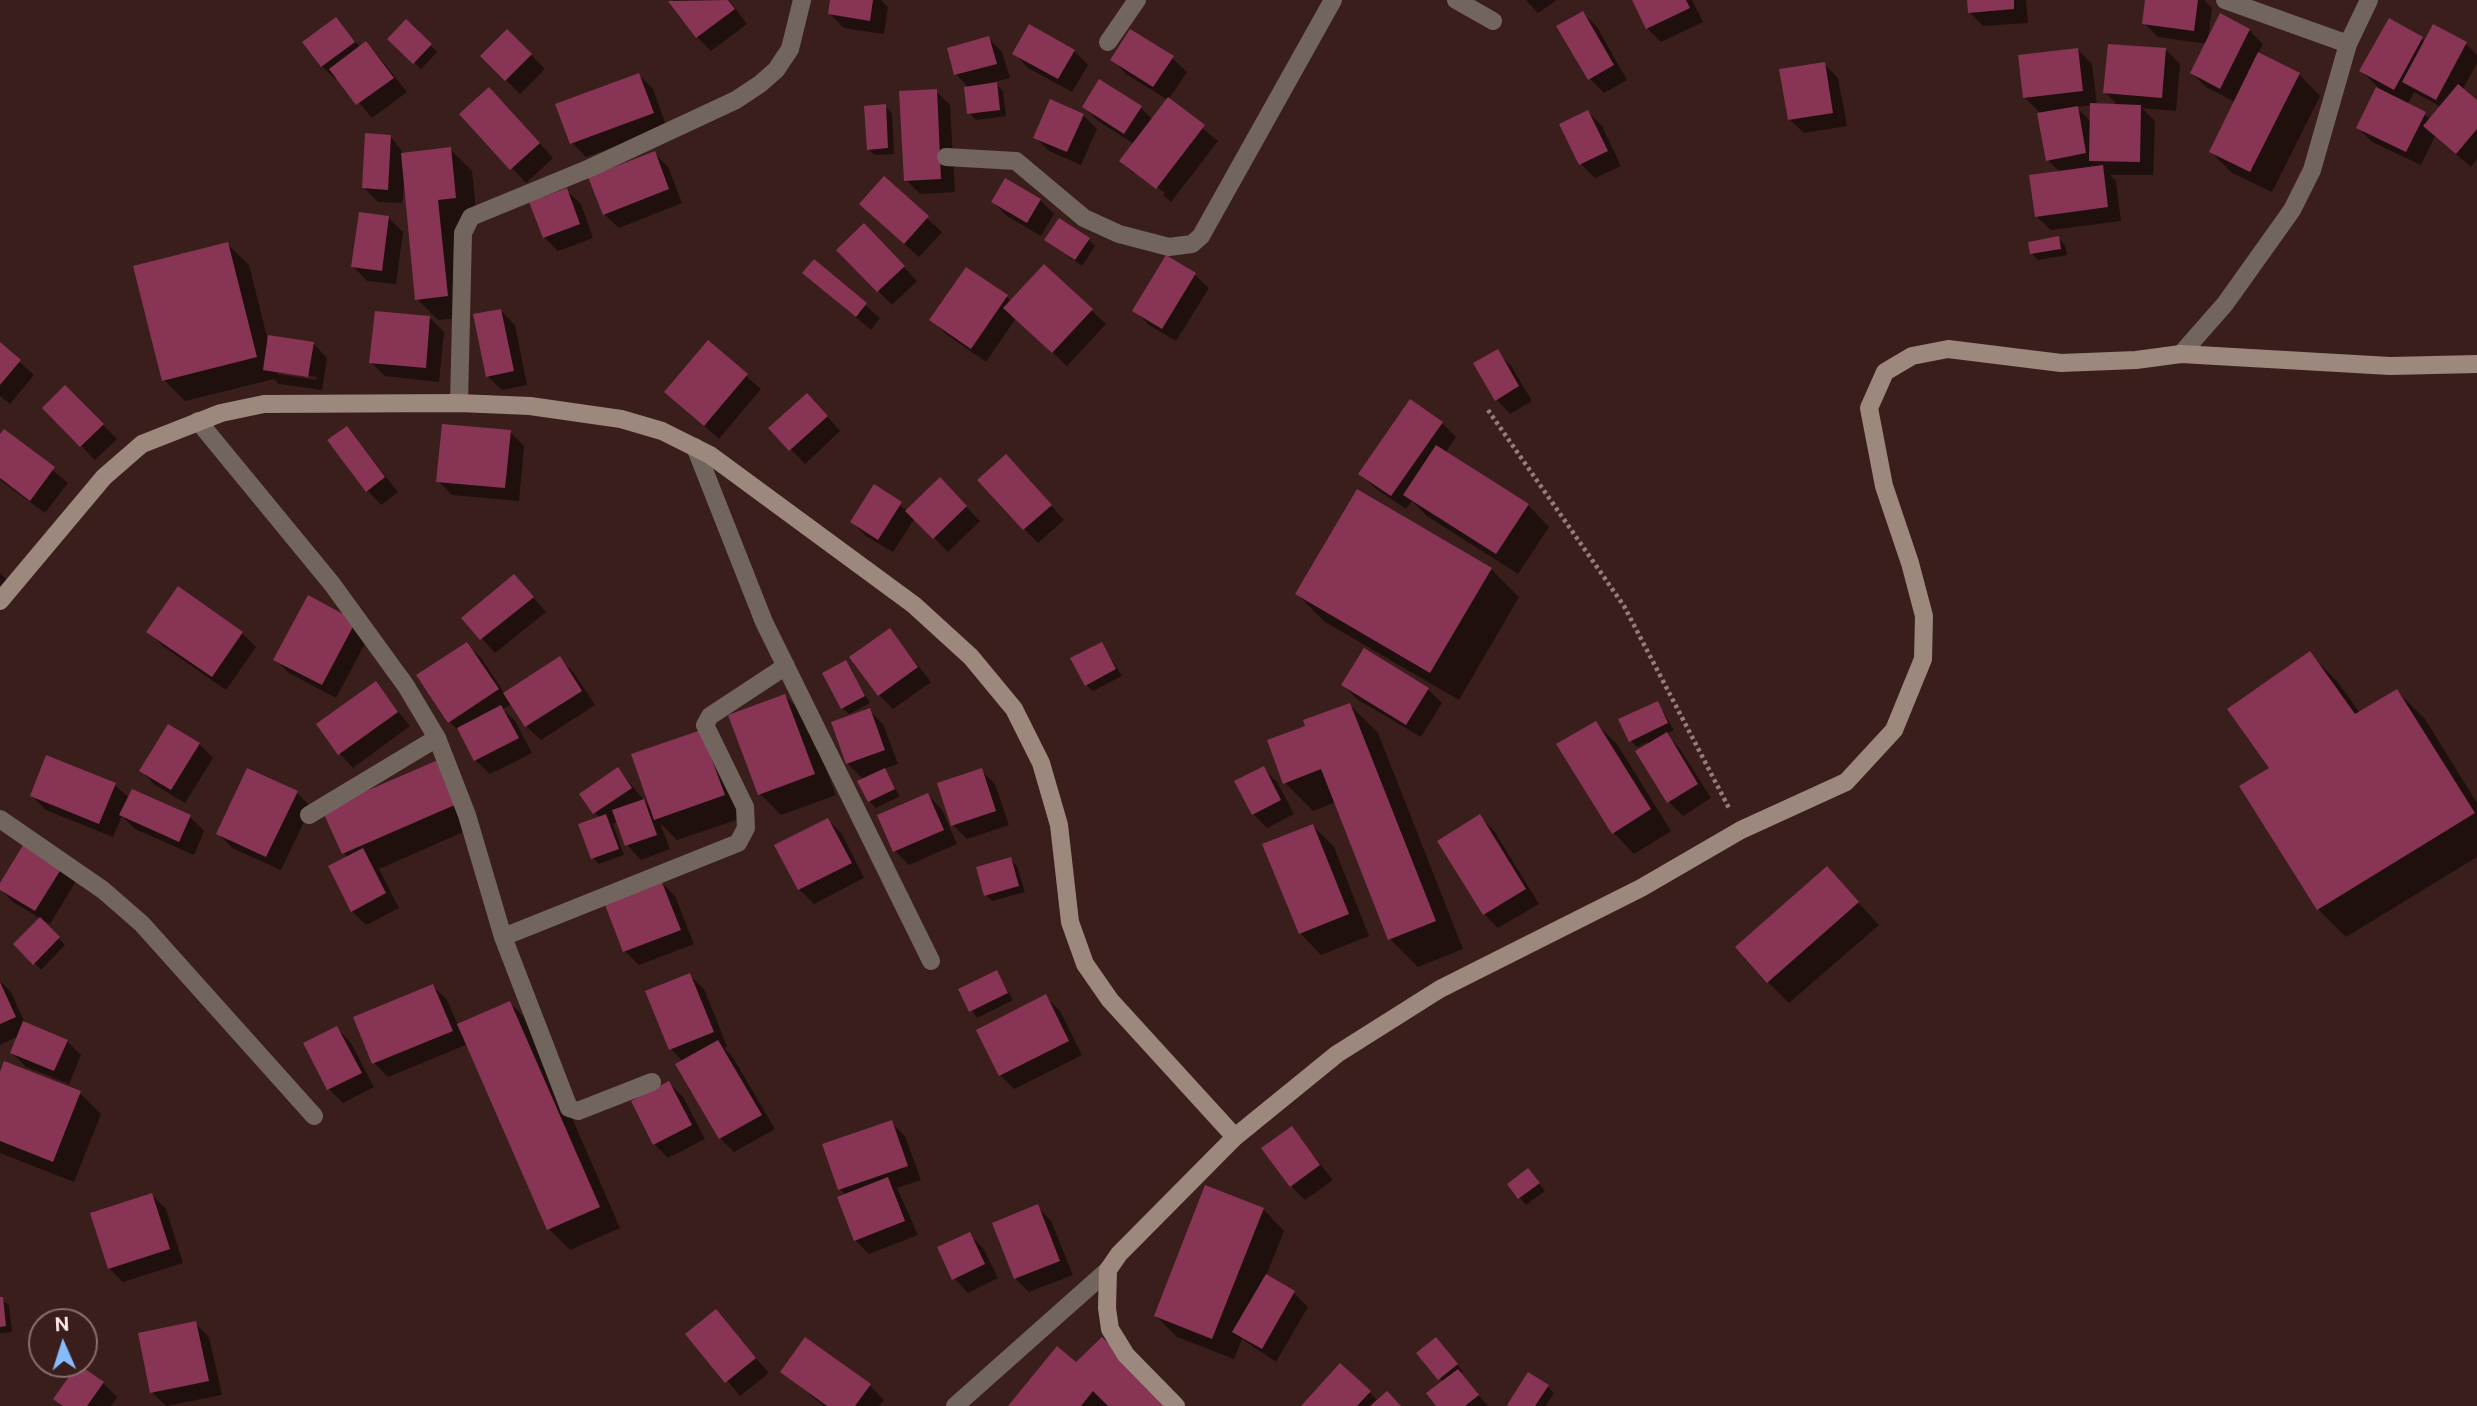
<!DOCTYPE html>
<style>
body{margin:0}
#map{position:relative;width:2477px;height:1406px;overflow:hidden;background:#3a1e1c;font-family:"Public Sans",sans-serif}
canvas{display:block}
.north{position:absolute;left:28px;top:1308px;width:70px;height:70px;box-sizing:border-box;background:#3a1e1c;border:2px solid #886f6d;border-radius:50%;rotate:357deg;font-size:19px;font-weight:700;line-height:28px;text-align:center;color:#fde9e7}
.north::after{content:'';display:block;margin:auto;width:24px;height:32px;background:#85bbfb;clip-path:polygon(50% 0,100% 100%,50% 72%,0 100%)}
</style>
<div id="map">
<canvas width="2477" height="1406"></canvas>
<div class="north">N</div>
</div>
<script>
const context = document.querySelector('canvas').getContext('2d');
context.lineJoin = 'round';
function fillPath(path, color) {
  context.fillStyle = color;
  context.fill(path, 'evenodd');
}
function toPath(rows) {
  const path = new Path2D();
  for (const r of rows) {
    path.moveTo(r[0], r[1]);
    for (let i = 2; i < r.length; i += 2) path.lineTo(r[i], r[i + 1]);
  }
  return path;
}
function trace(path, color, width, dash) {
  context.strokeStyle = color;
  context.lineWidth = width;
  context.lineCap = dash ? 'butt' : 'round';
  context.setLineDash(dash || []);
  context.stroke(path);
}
const shadow = toPath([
 [672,0,729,0,747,24,711,51,697,37],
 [832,0,881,0,888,7,884,34,844,28,830,14],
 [1526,0,1557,0,1538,13],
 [1634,0,1692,0,1703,22,1661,42,1647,28],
 [1968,0,2026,0,2028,23,1983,26,1969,12],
 [2147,0,2204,0,2212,8,2208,40,2249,30,2263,44,2258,54,2299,74,2320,96,2272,192,2232,173,2211,152,2235,102,2206,87,2192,73,2207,44,2158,37,2144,23],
 [1583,13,1597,27,1627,80,1604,93,1590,79],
 [335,19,361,48,366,44,380,58,407,92,372,118,338,78,336,80,322,66],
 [406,21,437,52,421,69,389,39],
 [507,31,545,69,520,94,482,56],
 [988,38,1002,52,1010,78,994,82,1003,91,1006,116,976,120,969,113,969,88,956,74],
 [2422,39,2425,42,2466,44,2477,55,2477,63,2463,89,2477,102,2477,159,2471,167,2435,136,2421,165,2372,142,2358,128,2378,87,2361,71],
 [2414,92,2441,107,2431,119,2407,105],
 [2078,50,2092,64,2097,105,2118,106,2105,92,2166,50,2180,64,2176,111,2142,108,2155,121,2153,175,2110,175,2116,181,2121,221,2051,230,2036,216,2061,173,2048,160,2041,114,2024,97],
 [2091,105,2091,122,2076,107],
 [1074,51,1088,65,1072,92,1028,68,1014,53],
 [1172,58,1187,72,1168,100,1218,141,1171,202,1163,195,1165,193,1134,170,1134,174,1121,161,1134,144,1098,121,1084,107,1099,82,1141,108,1153,120,1168,100,1126,74,1112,59],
 [1824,64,1838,78,1847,126,1804,133,1789,119],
 [639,75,653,89,667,128,586,157,572,143],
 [936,91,950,105,955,192,920,194,906,180],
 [503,103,553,158,526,183,462,114],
 [885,106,892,113,894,154,875,155,868,149],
 [1588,112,1602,126,1621,166,1595,178,1581,164,1561,125],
 [1083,115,1097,129,1081,165,1049,151,1035,137],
 [390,136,404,154,450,149,472,171,477,219,459,220,469,317,438,320,417,299,405,178,402,203,378,202,364,188],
 [654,153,668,167,682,203,619,228,604,214],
 [884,179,942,232,919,257,875,218],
 [566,190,581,204,593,238,558,251,544,237],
 [1040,200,1054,214,1041,236,1007,216,993,202],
 [389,218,403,232,396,284,367,281,353,266],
 [864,225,917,281,892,305,838,250],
 [2058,238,2065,245,2067,255,2038,260,2032,254],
 [1088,239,1095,246,1082,266,1046,240],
 [227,244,249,265,269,345,313,343,327,358,322,390,279,384,274,379,185,401,164,380],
 [278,371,317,377,316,380,278,374],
 [814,262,880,318,871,330,819,286],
 [1044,267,1106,324,1067,366,1016,318,986,362,946,334,932,320,1007,297,1012,302],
 [1194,274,1209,288,1176,341,1149,325,1135,311],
 [500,310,515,325,527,385,502,390,487,376],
 [430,318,444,332,439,382,385,376,371,362],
 [708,343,761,389,719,439,666,392],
 [0,344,34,375,10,404,0,396],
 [1497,352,1511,366,1532,401,1510,414,1496,399],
 [65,387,117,439,95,460,44,408],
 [821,409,840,431,805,464,771,428],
 [1442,423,1456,437,1445,453,1528,505,1549,527,1518,574,1427,516,1412,501,1406,509,1375,488,1361,474],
 [347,428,398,492,381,505,367,490],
 [5,431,68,483,45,513,0,480,0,437],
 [510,432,524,446,519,501,452,495,438,481],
 [1020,470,1064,520,1038,543,1024,529],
 [940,480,980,521,948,552,915,518,893,552,866,536,852,522,874,487,908,511],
 [1358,491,1491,569,1519,597,1459,700,1325,622,1297,594],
 [0,573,15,588,0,604],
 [514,576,546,612,495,653,464,618],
 [178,589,242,633,256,647,226,690,163,646,149,632],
 [308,597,369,636,336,698,289,673,275,659],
 [890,630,931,682,893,709,879,695],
 [466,644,481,658,505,694,560,659,574,673,595,705,541,740,526,726,512,704,503,709,515,721,532,753,490,774,475,760,463,735,450,722],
 [1102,644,1122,676,1093,691,1086,685],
 [2309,653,2337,681,2360,713,2397,691,2425,719,2477,803,2477,857,2346,937,2318,909,2271,768],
 [845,663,870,703,849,714,842,708],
 [376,684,410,726,353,768,339,753],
 [1343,685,1428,689,1442,703,1421,737,1357,699],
 [785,696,806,717,836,795,781,815,760,794],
 [1658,703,1674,730,1666,734,1680,749,1711,798,1683,816,1669,802,1648,742,1637,747,1631,741],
 [1350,705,1378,733,1463,949,1418,967,1390,939,1336,802,1313,811,1285,783,1307,727],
 [869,710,883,724,898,764,883,769,900,796,876,808,869,801,864,780,847,763],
 [1595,723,1617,744,1671,831,1634,854,1613,832],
 [701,732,745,817,677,840,660,823,670,849,641,860,627,845,618,821,613,824,624,855,599,864,593,858,600,818,595,813,618,769,653,811],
 [199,744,213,758,185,803,155,785,141,771],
 [437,762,477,826,379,869,399,908,366,925,352,911,348,858,344,853],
 [1263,768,1277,782,1294,814,1267,828,1253,814],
 [981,770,995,784,1009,825,967,839,953,825],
 [115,785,129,798,190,817,204,831,194,855,135,829,122,816,113,837,46,810,32,796],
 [297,793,311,807,281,870,232,848,218,833],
 [928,795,942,810,957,844,909,865,895,851],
 [1480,817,1494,831,1539,904,1498,928,1484,914],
 [828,820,842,834,864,878,814,904,799,889,777,846],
 [1313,826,1334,847,1369,936,1321,955,1300,933],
 [25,845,76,881,50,924,41,920,65,945,41,970,16,944,41,919,13,902,0,889],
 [1010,859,1017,866,1025,892,992,901,986,895],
 [1827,869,1879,925,1789,1003,1768,982],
 [661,882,675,896,694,944,639,965,625,951,606,903],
 [997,973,1013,1000,977,1018,960,990],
 [690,975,704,989,727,1046,724,1048,732,1056,775,1129,734,1152,720,1138,683,1062,671,1049,647,992],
 [0,981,11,992,26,1025,67,1041,81,1055,69,1084,26,1067,12,1053,19,1036,0,1045],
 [433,986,447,1000,458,1025,510,1003,531,1024,620,1228,570,1250,549,1229,468,1044,388,1077,374,1063,355,1018],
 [1046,997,1060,1011,1082,1055,1014,1089,1000,1075],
 [337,1028,351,1043,374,1087,343,1103,329,1089],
 [0,1077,80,1093,101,1114,74,1182,0,1153],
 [669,1083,683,1097,705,1139,668,1158,654,1144],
 [891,1122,905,1136,921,1180,897,1188,918,1235,869,1254,855,1240,846,1195,840,1189],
 [1291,1128,1333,1180,1305,1200,1291,1186],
 [1534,1177,1545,1191,1526,1205,1509,1184],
 [152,1195,166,1209,183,1263,123,1282,109,1268],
 [1037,1206,1051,1221,1073,1275,1029,1292,1015,1278],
 [1263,1209,1284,1231,1266,1276,1294,1293,1308,1307,1276,1362,1242,1339,1234,1359,1177,1337,1156,1316],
 [969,1234,983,1248,998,1278,968,1293,954,1278],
 [0,1299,9,1305,12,1332,0,1333],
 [716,1312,769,1373,740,1396,688,1334],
 [195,1323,209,1337,222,1395,166,1406,152,1392],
 [1442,1346,1463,1372,1460,1374,1488,1406,1439,1406,1443,1382,1419,1353],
 [1076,1364,1168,1406,1010,1406],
 [782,1372,870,1386,884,1400,879,1406,824,1406],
 [103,1383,117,1397,111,1406,62,1406,56,1399],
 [1548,1387,1554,1393,1546,1406,1511,1406],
 [1369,1392,1378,1401,1399,1406,1304,1406]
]);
const building = toPath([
 [728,0,735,9,696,38,668,1],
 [830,0,873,0,870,21,828,14],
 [1632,0,1686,0,1690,8,1646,29],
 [1967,0,2014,0,2014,9,1968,13],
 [2145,0,2198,0,2194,31,2142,24],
 [1583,11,1614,65,1588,80,1556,26],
 [2220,13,2250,29,2220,89,2190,73],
 [336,17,355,42,321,67,302,42],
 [2389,18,2423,37,2394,90,2359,71],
 [406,19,432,44,413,64,387,39],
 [1029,24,1075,50,1058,79,1012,54],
 [2433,24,2467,42,2436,100,2402,82],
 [507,29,532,54,505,81,480,56],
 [1130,29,1174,56,1153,87,1110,60],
 [989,36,997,64,954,75,947,48],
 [366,41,394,78,356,105,329,69],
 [2108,44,2166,48,2162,98,2103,93],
 [2078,48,2083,91,2023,98,2018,55],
 [2258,52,2300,73,2250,172,2209,152],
 [1825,62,1833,113,1788,120,1779,69],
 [639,73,654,113,570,144,555,104],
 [1099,79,1142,106,1124,134,1082,107],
 [997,82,1000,110,967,114,964,87],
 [2458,84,2477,100,2477,129,2456,154,2423,126],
 [489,87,540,143,510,170,459,114],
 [2376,87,2426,112,2406,152,2356,128],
 [937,89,941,179,904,181,899,91],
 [1168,97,1205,125,1156,189,1119,161],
 [1050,99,1084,114,1067,152,1033,138],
 [2090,103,2141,105,2140,162,2089,161],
 [886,104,888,148,867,150,864,106],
 [2078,106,2086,153,2046,161,2037,113],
 [1588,110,1608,151,1579,165,1559,124],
 [365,133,391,135,388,190,362,188],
 [451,147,456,198,438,200,448,296,415,300,401,153],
 [655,151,669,189,603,215,588,177],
 [2103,165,2108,207,2035,217,2029,175],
 [884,176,929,216,904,244,859,204],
 [1005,178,1041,199,1027,223,991,202],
 [567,188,580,224,543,238,529,202],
 [359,212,389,216,382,271,351,267],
 [1059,218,1090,238,1075,260,1044,240],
 [864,223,905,266,877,292,836,250],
 [2059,236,2061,249,2030,254,2028,242],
 [228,242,257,357,162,381,133,266],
 [1166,255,1196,273,1162,329,1132,311],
 [814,259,867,303,856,317,802,273],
 [1044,264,1093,309,1052,353,1003,308],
 [966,267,1008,295,971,349,929,320],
 [501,309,514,371,486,377,473,314],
 [375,311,430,316,426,368,369,363],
 [268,335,314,342,308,377,263,370],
 [708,340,748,374,704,426,664,392],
 [0,342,21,360,0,385],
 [1498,349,1519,386,1495,401,1473,363],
 [65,385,104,424,80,447,42,408],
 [807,393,828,416,789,451,768,428],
 [1410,399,1443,422,1391,496,1358,474],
 [442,424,511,430,505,488,436,482],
 [347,426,385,477,366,492,327,440],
 [4,429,55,467,30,501,0,478,0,434],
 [1436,445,1529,504,1496,554,1403,495],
 [1006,454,1052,505,1023,530,977,480],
 [940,477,967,506,933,539,905,511],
 [874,484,902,502,878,540,850,522],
 [1357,489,1492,568,1430,673,1295,594],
 [514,574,534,597,480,640,461,618],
 [178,586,243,632,212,677,146,632],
 [308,595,356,621,322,685,273,660],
 [890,628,918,667,878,696,849,657],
 [467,642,499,689,448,723,416,675],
 [1102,642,1116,669,1085,686,1070,658],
 [1364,648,1429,688,1406,725,1341,685],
 [2310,651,2355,714,2397,689,2475,813,2317,910,2239,786,2269,768,2227,709],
 [560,656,582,691,525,727,503,693],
 [846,660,865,696,841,709,822,673],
 [376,681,398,712,338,755,316,724],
 [785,694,815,774,758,795,728,715],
 [1658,701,1668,723,1629,742,1618,719],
 [1350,703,1436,921,1388,940,1321,769,1283,784,1267,740,1305,726,1303,720],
 [501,705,519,738,474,761,457,728],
 [870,708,885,750,846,764,831,722],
 [1596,721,1651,809,1612,834,1556,744],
 [168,724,200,743,171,790,139,771],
 [701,730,725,795,654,820,631,754],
 [1667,732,1698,784,1667,803,1635,751],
 [46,755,116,783,99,824,30,796],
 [438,760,457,804,342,854,322,810],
 [1264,766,1281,800,1252,815,1234,781],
 [618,767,632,788,593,814,579,794],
 [247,768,298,791,266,857,216,834],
 [885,768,895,789,868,802,857,781],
 [982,768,996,811,951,826,937,783],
 [132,789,191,815,179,842,119,815],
 [928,793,944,830,893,852,877,815],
 [644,799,657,835,625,846,612,810],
 [606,814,619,849,591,859,578,824],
 [1480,814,1526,889,1483,915,1437,841],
 [828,818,852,863,798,890,774,845],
 [1313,824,1349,914,1299,934,1262,844],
 [25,842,63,866,35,911,0,890,0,883],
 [363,848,386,893,351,912,328,866],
 [1011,857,1019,886,984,896,976,867],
 [1827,866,1859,902,1767,983,1735,947],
 [661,880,681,930,623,952,604,902],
 [40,917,60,937,33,965,13,944],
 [997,970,1008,993,969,1012,958,989],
 [690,973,714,1032,669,1050,645,991],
 [0,982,16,1017,0,1024],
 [433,984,453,1031,372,1064,353,1017],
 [1046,994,1069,1041,999,1076,976,1030],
 [510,1001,600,1207,547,1230,457,1024],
 [23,1021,68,1040,54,1071,10,1053],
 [337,1026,362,1073,327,1090,303,1043],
 [718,1040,762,1115,719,1139,675,1064],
 [4,1061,81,1091,53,1162,0,1141,0,1072],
 [669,1081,692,1125,653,1145,631,1101],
 [892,1120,908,1166,838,1190,822,1144],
 [1292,1126,1320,1165,1290,1187,1261,1148],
 [1528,1168,1540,1183,1518,1199,1507,1184],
 [888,1177,905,1221,854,1241,837,1197],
 [1205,1185,1264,1208,1212,1339,1154,1316],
 [152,1193,170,1249,108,1269,90,1213],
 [1038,1204,1060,1261,1014,1279,992,1223],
 [970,1232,985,1264,952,1280,937,1247],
 [1266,1274,1295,1291,1262,1349,1232,1332],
 [0,1297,3,1297,6,1326,0,1327],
 [716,1309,756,1358,725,1383,685,1334],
 [196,1321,209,1381,150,1393,138,1333],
 [805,1337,871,1384,855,1406,827,1406,780,1372],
 [1102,1337,1167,1402,1163,1406,1108,1406,1093,1391,1081,1406,1008,1406,1057,1346,1076,1362],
 [1436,1337,1458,1364,1438,1380,1416,1353],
 [1340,1363,1371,1391,1357,1406,1301,1406],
 [78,1364,104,1382,87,1406,63,1406,53,1399],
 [1458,1369,1479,1395,1465,1406,1436,1406,1426,1393],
 [1528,1372,1549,1385,1535,1406,1509,1406,1507,1405],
 [1387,1391,1401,1406,1370,1406]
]);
const path = toPath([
 [1488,410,1624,606,1730,810]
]);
const street = toPath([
 [1456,0,1493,21],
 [2225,0,2348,44],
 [1108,42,1137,0],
 [946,157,1016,161,1084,218,1119,234,1169,247,1192,244,1201,236,1333,0],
 [2181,354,2225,304,2292,210,2312,170,2348,44,2369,0],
 [459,403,463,233,471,217,590,168,736,100,760,84,776,70,790,49,802,0],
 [198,421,332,584,406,686,437,738,467,815,503,937,569,1108,578,1111,652,1082],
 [695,447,764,622,931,961],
 [309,815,437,738],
 [0,819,103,890,142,924,314,1116],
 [503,937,738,843,746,828,745,807,705,725,710,716,786,666],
 [955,1406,1108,1270]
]);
const secondary = toPath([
 [0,601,104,477,142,444,221,413,264,404,459,403,530,406,621,419,662,431,710,455,914,605,971,657,1014,709,1041,763,1059,825,1070,922,1085,964,1110,1000,1235,1137],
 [1176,1406,1126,1355,1110,1329,1107,1308,1108,1270,1119,1254,1235,1137,1337,1054,1440,989,1641,888,1741,830,1846,782,1894,730,1923,659,1924,616,1910,563,1884,486,1869,408,1885,372,1912,356,1948,349,2061,363,2136,360,2181,354,2390,366,2477,364]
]);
fillPath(shadow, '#0007');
fillPath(building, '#883455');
trace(path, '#967d7b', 4.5, [3.5, 3.5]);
trace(street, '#72655e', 18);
trace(secondary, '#9c887d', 18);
</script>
